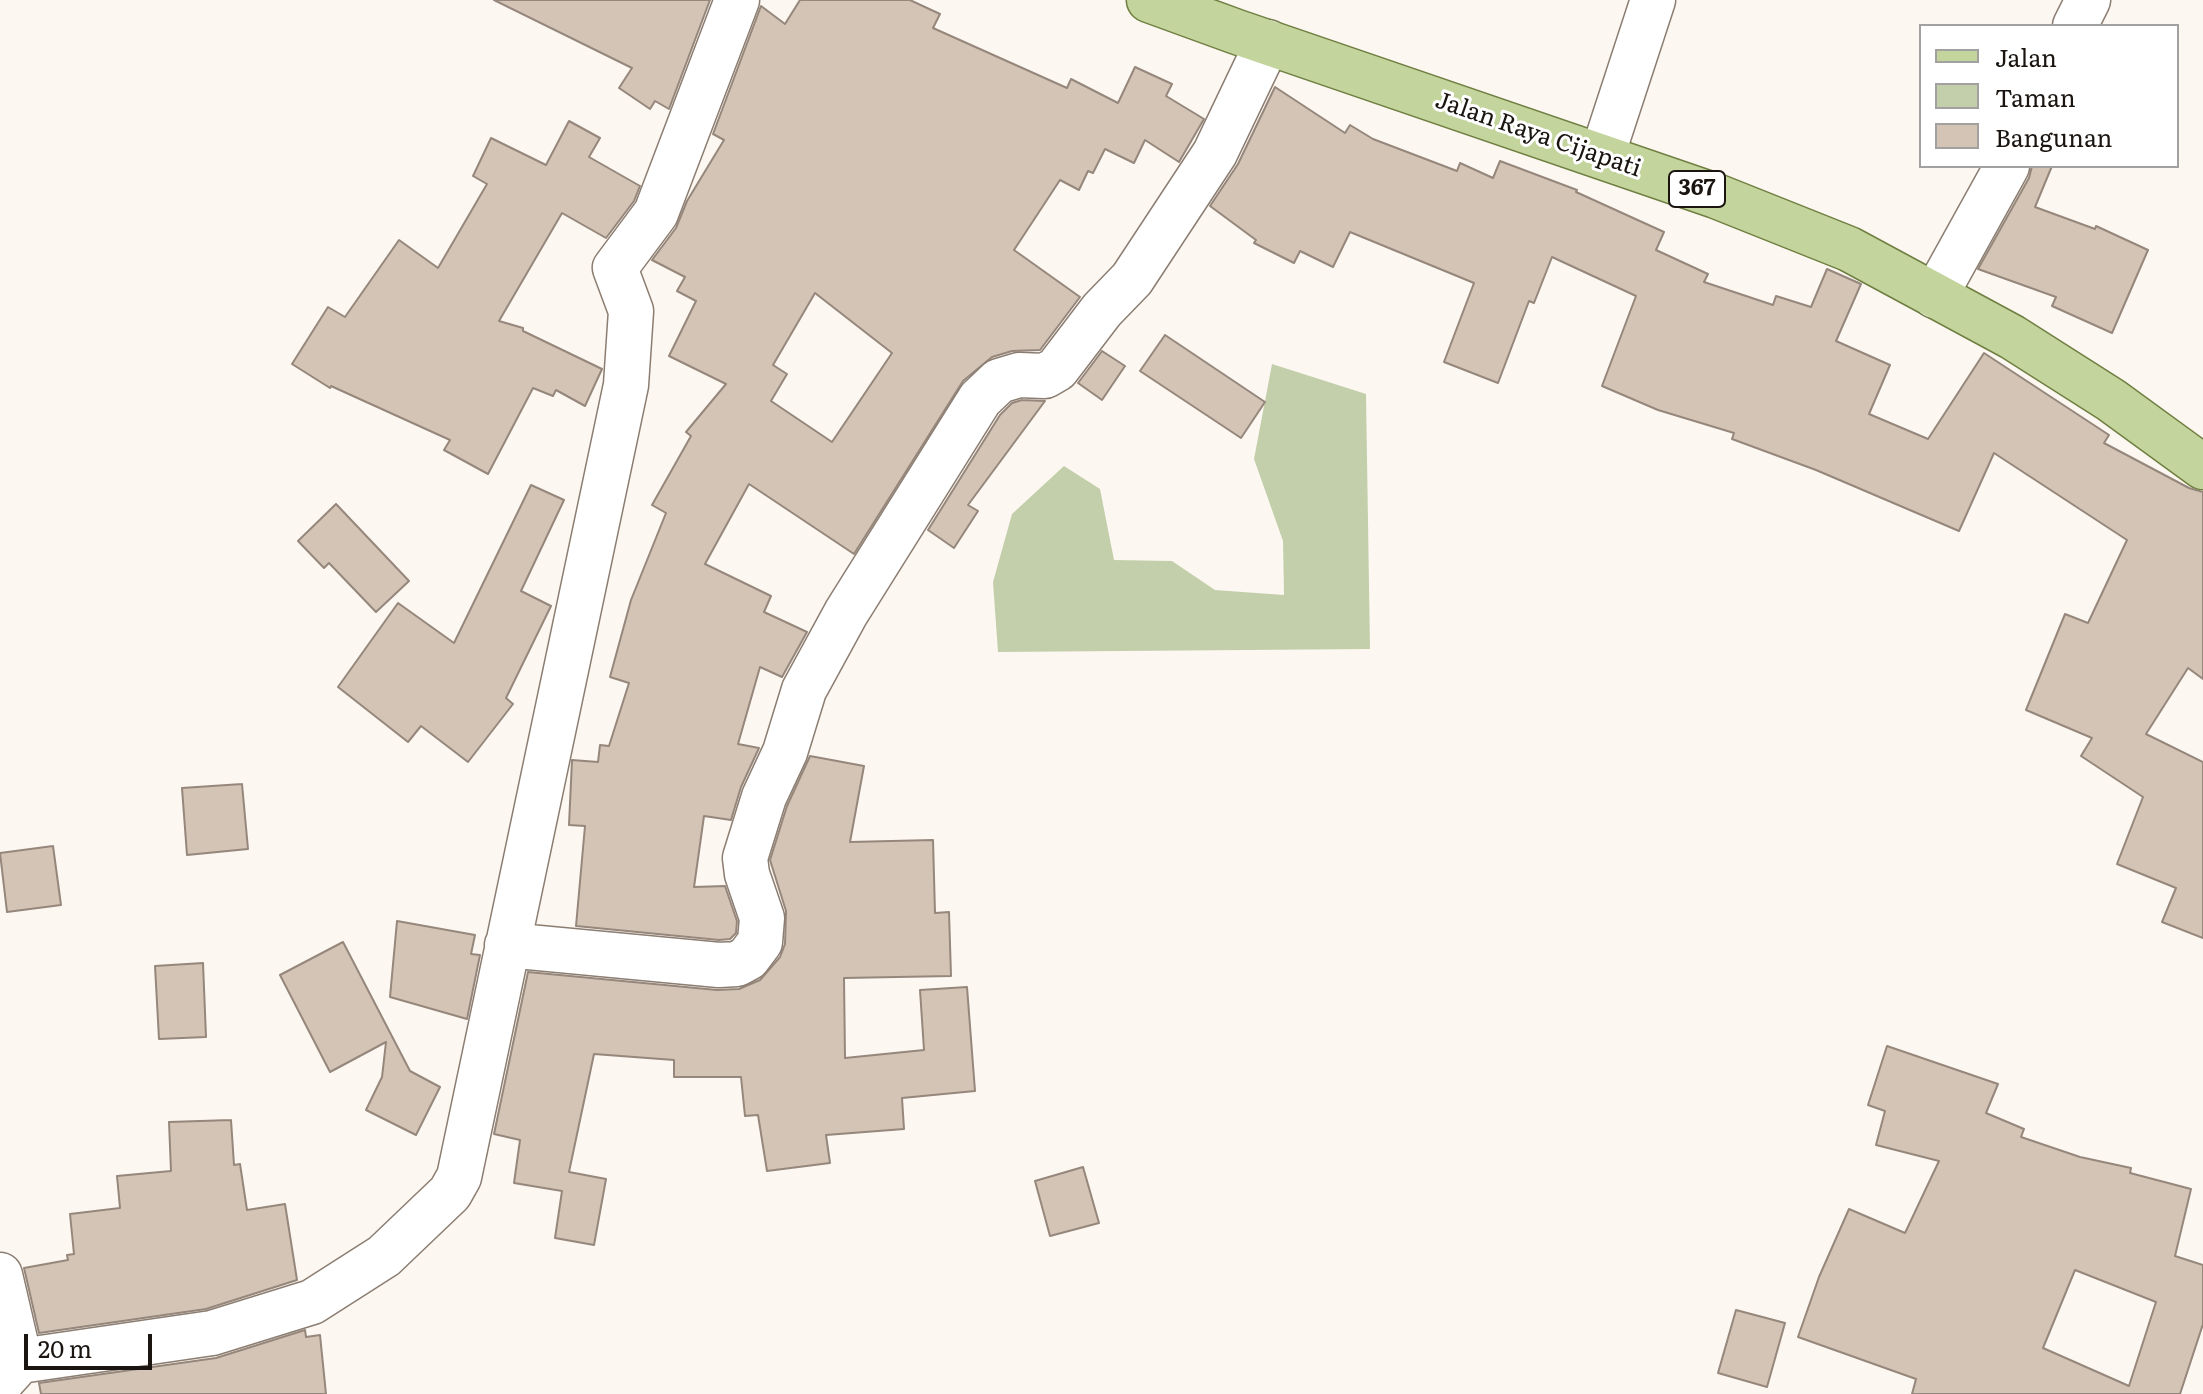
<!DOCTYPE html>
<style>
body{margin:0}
#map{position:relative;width:2203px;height:1394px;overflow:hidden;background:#fdf7f1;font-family:Literata,serif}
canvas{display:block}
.legend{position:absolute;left:1919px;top:24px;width:260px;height:144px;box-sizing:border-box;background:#fff;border:2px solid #a3a19f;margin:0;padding:10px 14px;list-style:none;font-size:24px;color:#1a1510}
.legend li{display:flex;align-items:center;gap:16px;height:40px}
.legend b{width:40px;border:2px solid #a3a19f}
.scale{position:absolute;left:24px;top:1334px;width:128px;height:36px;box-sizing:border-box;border:4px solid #1a1510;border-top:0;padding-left:10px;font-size:24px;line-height:28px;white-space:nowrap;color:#1a1510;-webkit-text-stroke:6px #fff;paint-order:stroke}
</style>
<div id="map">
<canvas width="2203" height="1394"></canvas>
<ul class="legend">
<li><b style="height:10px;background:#c4d49d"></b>Jalan</li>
<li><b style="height:22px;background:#c3cfab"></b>Taman</li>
<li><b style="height:22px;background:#d3c4b6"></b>Bangunan</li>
</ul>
<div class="scale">20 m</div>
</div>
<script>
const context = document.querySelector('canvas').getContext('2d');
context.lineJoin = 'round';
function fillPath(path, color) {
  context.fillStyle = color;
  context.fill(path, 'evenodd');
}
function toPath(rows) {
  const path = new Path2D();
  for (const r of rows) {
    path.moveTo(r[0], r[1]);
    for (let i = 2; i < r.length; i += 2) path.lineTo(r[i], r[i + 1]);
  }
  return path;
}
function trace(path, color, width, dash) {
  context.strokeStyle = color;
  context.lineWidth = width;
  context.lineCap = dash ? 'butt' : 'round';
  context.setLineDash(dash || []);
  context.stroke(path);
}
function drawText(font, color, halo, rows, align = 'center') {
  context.font = font + ' Literata,serif';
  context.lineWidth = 6;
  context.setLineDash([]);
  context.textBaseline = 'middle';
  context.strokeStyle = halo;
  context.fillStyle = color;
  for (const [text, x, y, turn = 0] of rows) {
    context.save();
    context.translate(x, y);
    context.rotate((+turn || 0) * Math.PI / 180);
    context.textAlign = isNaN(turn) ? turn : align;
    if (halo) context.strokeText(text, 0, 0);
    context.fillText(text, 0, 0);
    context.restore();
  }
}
const green = toPath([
 [1272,364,1366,394,1370,649,998,652,993,582,1012,514,1064,466,1100,489,1114,560,1172,561,1215,590,1284,595,1283,541,1254,459]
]);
const building = toPath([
 [494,0,710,0,669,109,655,101,650,109,619,88,632,68,494,0],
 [800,0,910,0,940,14,933,28,1067,88,1071,79,1118,103,1135,67,1172,84,1166,96,1204,119,1179,162,1145,140,1134,163,1105,149,1093,173,1088,171,1079,190,1060,180,1014,250,1080,297,1040,350,1012,351,992,357,963,381,854,554,749,484,705,564,771,596,764,612,807,632,782,677,760,667,738,744,759,748,741,787,731,820,704,816,694,887,725,886,737,921,736,933,730,939,719,940,576,926,585,826,569,825,572,760,598,762,600,745,609,746,629,683,610,677,631,600,666,513,652,505,691,436,686,432,726,384,669,356,696,301,677,291,685,277,652,260,676,228,687,201,724,140,713,134,761,6,785,24,800,0],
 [815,293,892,353,832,442,771,401,787,374,773,365,815,293],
 [1275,87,1345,133,1350,125,1373,139,1457,171,1460,163,1493,178,1500,161,1577,190,1576,192,1664,232,1656,250,1708,274,1704,282,1773,305,1776,296,1811,307,1827,269,1861,284,1836,341,1890,365,1869,414,1928,439,1984,353,2109,435,2104,443,2189,488,2203,492,2203,679,2188,668,2146,734,2203,762,2203,938,2162,922,2176,888,2117,864,2143,797,2081,756,2092,738,2026,710,2065,614,2088,623,2127,540,1994,453,1959,531,1816,470,1732,439,1734,433,1658,410,1602,386,1636,296,1552,257,1534,303,1529,301,1498,383,1444,362,1474,283,1350,232,1333,267,1300,251,1294,263,1254,243,1256,240,1210,206,1238,164,1275,87],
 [569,121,600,138,589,157,640,186,634,201,606,238,562,213,499,321,523,328,523,331,602,369,585,406,556,390,553,396,533,388,488,474,444,450,450,440,331,386,330,388,292,364,328,307,345,317,399,240,438,268,487,184,473,176,491,138,546,165,569,121],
 [2032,166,2052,166,2035,207,2095,229,2096,226,2148,250,2112,333,2052,306,2056,297,1978,269,2029,178,2032,166],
 [1165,335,1265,402,1241,438,1140,371,1165,335],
 [1102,351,1125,366,1102,400,1078,383,1102,351],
 [1022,400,1045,401,968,505,978,511,954,548,928,530,1000,415,1012,403,1022,400],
 [531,485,564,500,521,591,551,606,506,698,513,704,468,762,421,726,408,742,338,687,398,603,454,643,531,485],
 [336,504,409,581,376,612,329,563,324,568,298,541,336,504],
 [810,756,864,766,850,842,933,840,935,913,949,912,951,976,844,978,845,1058,924,1050,920,990,967,987,975,1091,902,1098,904,1129,826,1135,830,1163,767,1171,758,1115,745,1116,741,1077,674,1077,674,1060,594,1054,569,1172,606,1179,594,1245,555,1238,562,1191,514,1183,520,1140,494,1134,528,972,717,990,739,989,760,980,780,957,785,944,786,911,770,860,787,806,810,756],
 [242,784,248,849,187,855,182,788,242,784],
 [53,846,61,905,7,912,0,853,53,846],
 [397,921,475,935,471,954,480,955,467,1019,390,997,397,921],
 [343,942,410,1071,440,1087,416,1135,366,1110,382,1077,386,1042,330,1072,280,975,343,942],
 [203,963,206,1037,159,1039,155,966,203,963],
 [1887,1046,1998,1084,1986,1113,2024,1129,2021,1137,2080,1157,2131,1168,2130,1173,2191,1189,2175,1256,2203,1265,2203,1324,2180,1394,1912,1394,1916,1379,1798,1337,1819,1277,1849,1209,1905,1233,1939,1161,1876,1145,1885,1111,1868,1105,1887,1046],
 [2075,1270,2156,1302,2129,1386,2043,1348,2075,1270],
 [231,1120,234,1165,240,1164,247,1210,285,1204,297,1280,206,1309,39,1333,24,1268,68,1260,67,1255,74,1254,70,1214,120,1208,117,1176,171,1171,169,1122,231,1120],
 [1083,1167,1099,1223,1050,1236,1035,1181,1083,1167],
 [1736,1310,1785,1323,1767,1387,1718,1373,1736,1310],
 [305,1330,306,1337,320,1335,326,1394,41,1394,39,1383,216,1358,305,1330]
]);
const street = toPath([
 [2075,26,2088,0],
 [1602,156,1653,0],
 [1935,296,2007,166],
 [507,945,719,965,737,964,748,958,760,942,762,918,747,874,745,858,764,797,785,752,804,690,846,613,980,399,999,381,1019,375,1045,376,1057,369,1102,310,1132,279,1215,153,1268,42],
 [0,1275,20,1361],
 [0,1383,20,1361,212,1333,312,1302,384,1256,450,1193,459,1177,626,385,631,311,615,268,656,213,737,0]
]);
const primary = toPath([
 [1149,0,1237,32,1716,196,1849,249,2012,337,2111,400,2203,467]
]);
const shields = [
 [1697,189,56]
];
const shieldNames = [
 ["367",1697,189]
];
const streetNames = [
 ["Jalan Raya Cijapati",1538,135,19]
];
fillPath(green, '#c3cfab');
fillPath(building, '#d3c4b6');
trace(building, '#95877b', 2);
trace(street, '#8b7d71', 47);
trace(primary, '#6f7f41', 47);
trace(street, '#fff', 44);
trace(primary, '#c4d49d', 44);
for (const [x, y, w] of shields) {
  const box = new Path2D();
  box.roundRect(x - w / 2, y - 18, w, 36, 6);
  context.fillStyle = '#fff';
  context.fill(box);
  trace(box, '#1a1510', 2);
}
drawText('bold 22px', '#1a1510', null, shieldNames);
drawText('24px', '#1a1510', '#fff', streetNames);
</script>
